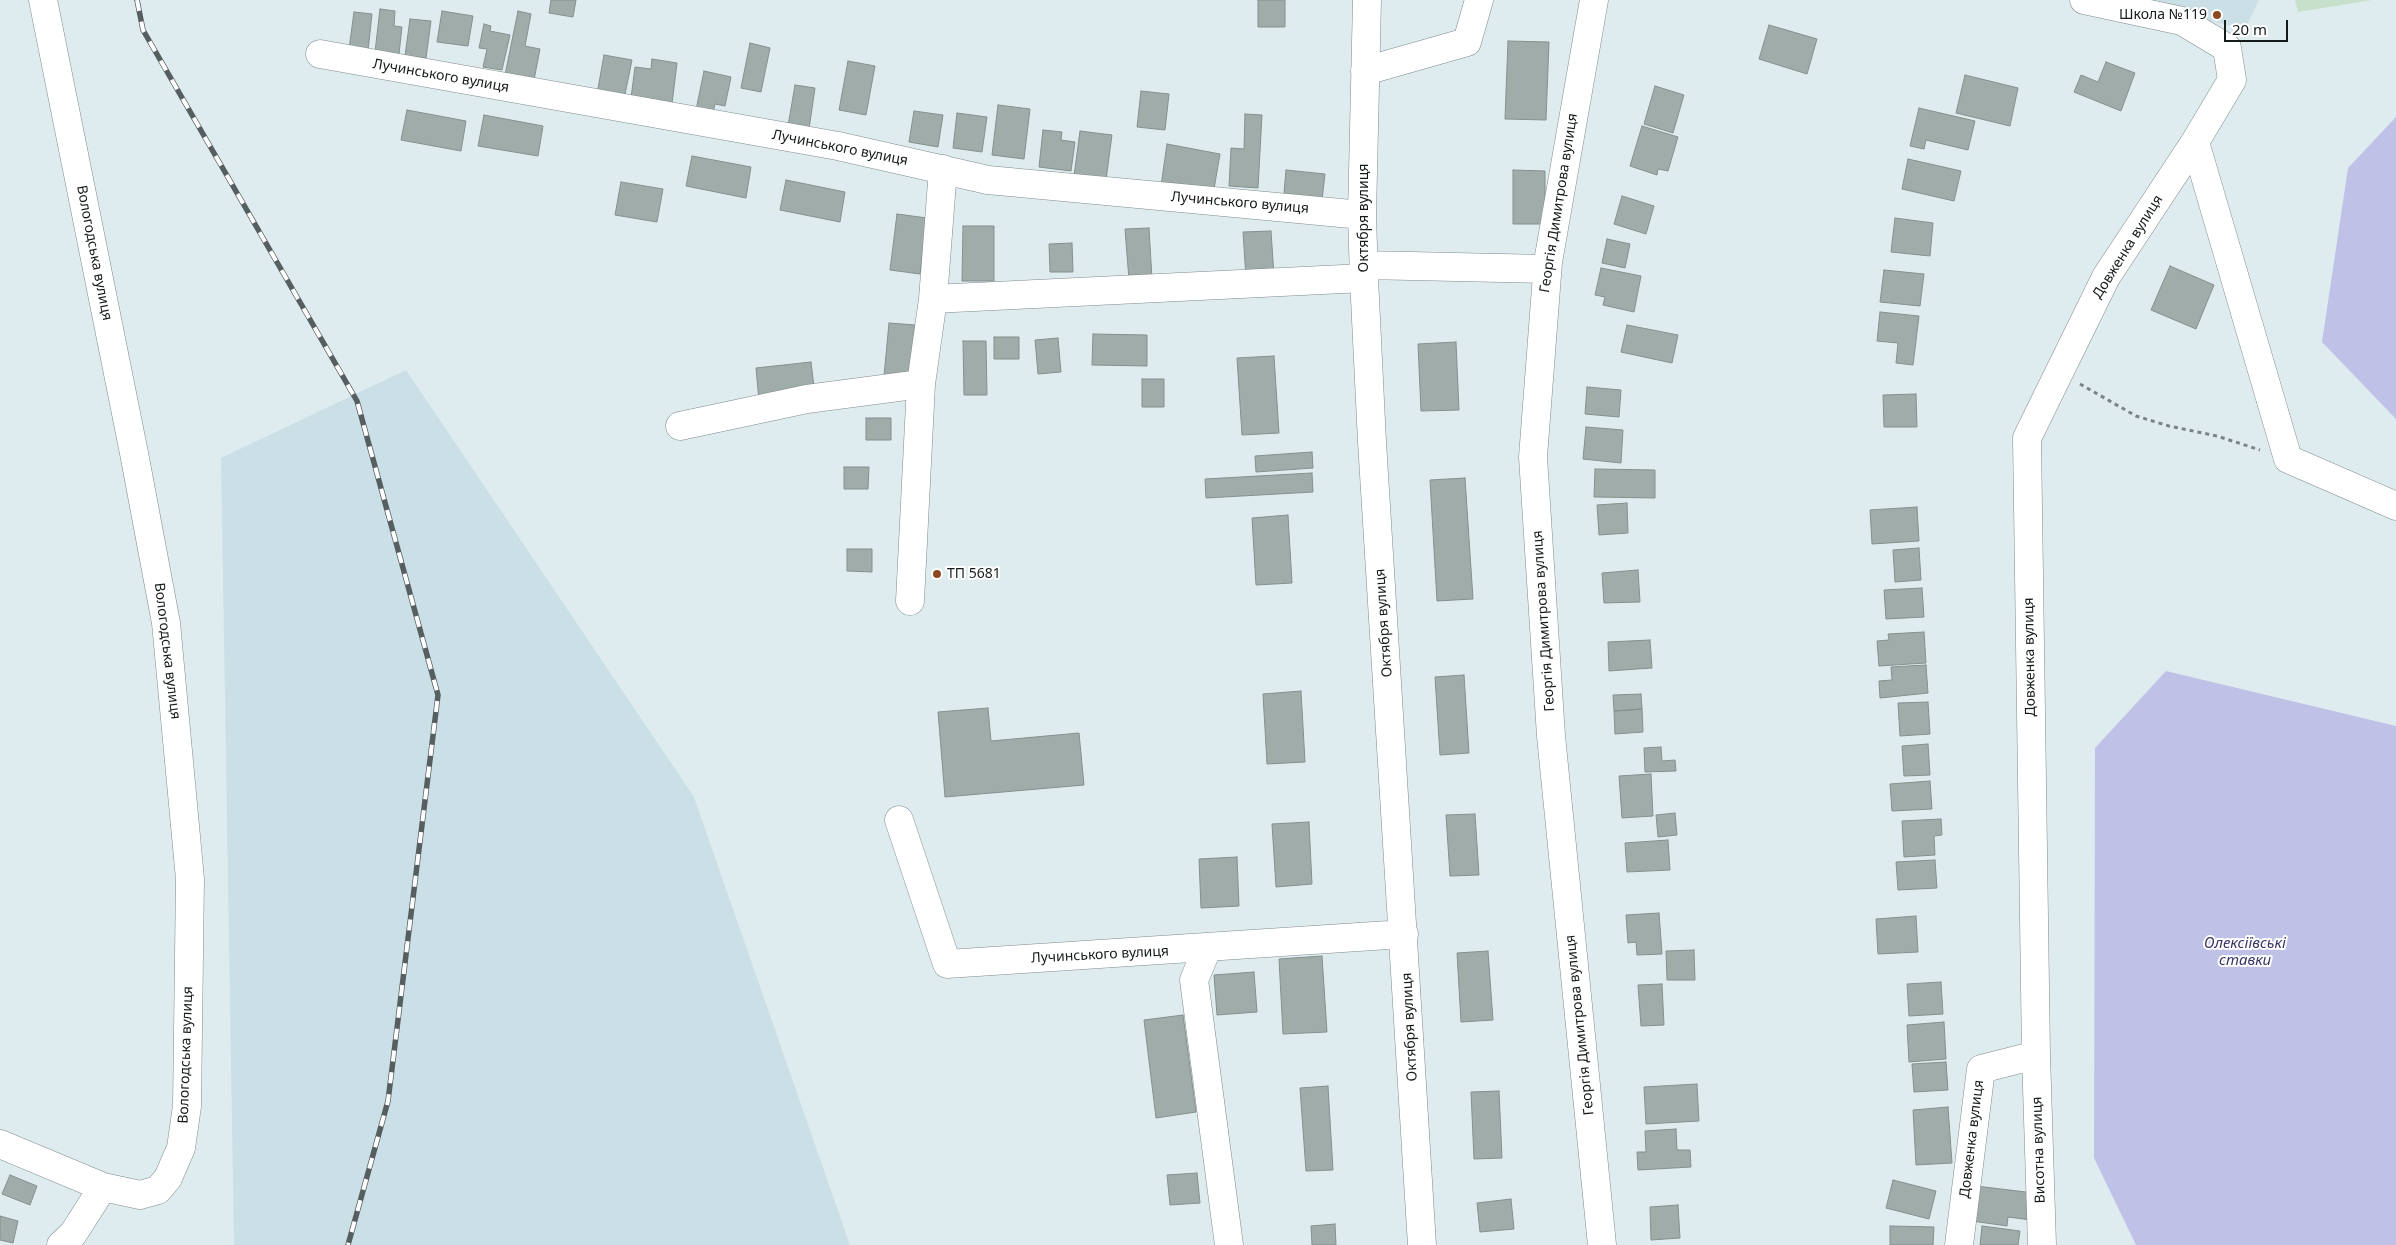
<!DOCTYPE html>
<meta charset="utf-8">
<style>
body{margin:0}
#map{position:relative;width:2396px;height:1245px;overflow:hidden;background:#dfecef;font-family:"Noto Sans",sans-serif}
canvas{display:block}
.scale{position:absolute;left:2224px;top:20px;width:64px;height:22px;box-sizing:border-box;border:2px solid #151a1b;border-top:0;padding-left:6px;font-size:15px;line-height:18px;white-space:nowrap;color:#151a1b;-webkit-text-stroke:4px #fff;paint-order:stroke}
</style>
<div id="map">
<canvas width="2396" height="1245"></canvas>
<div class="scale">20 m</div>
</div>
<script>
const context = document.querySelector('canvas').getContext('2d');
context.lineJoin = 'round';
function fillPath(path, color) {
  context.fillStyle = color;
  context.fill(path, 'evenodd');
}
function toPath(rows) {
  const path = new Path2D();
  for (const r of rows) {
    path.moveTo(r[0], r[1]);
    for (let i = 2; i < r.length; i += 2) path.lineTo(r[i], r[i + 1]);
  }
  return path;
}
function trace(path, color, width, dash) {
  context.strokeStyle = color;
  context.lineWidth = width;
  context.lineCap = dash ? 'butt' : 'round';
  context.setLineDash(dash || []);
  context.stroke(path);
}
function drawText(font, color, halo, rows, align = 'center') {
  context.font = font + ' "Noto Sans",sans-serif';
  context.lineWidth = 4;
  context.setLineDash([]);
  context.textBaseline = 'middle';
  context.strokeStyle = halo;
  context.fillStyle = color;
  for (const [text, x, y, turn = 0] of rows) {
    context.save();
    context.translate(x, y);
    context.rotate((+turn || 0) * Math.PI / 180);
    context.textAlign = isNaN(turn) ? turn : align;
    if (halo) context.strokeText(text, 0, 0);
    context.fillText(text, 0, 0);
    context.restore();
  }
}
const built = toPath([
 [2119,0,2259,0,2245,29],
 [406,370,694,797,850,1245,234,1245,221,458]
]);
const green = toPath([
 [2295,0,2372,0,2298,12]
]);
const water = toPath([
 [2396,117,2396,419,2322,342,2348,168],
 [2166,671,2396,726,2396,1245,2136,1245,2094,1158,2095,748]
]);
const building = toPath([
 [551,0,576,0,573,17,549,13,551,0],
 [1258,0,1285,0,1285,27,1258,27,1258,0],
 [380,9,395,11,394,26,402,27,399,54,375,52,380,9],
 [442,11,473,16,468,46,437,42,442,11],
 [518,11,531,14,525,46,540,49,534,80,505,75,518,11],
 [354,12,372,14,368,51,349,49,354,12],
 [410,19,431,21,426,58,405,56,410,19],
 [484,24,491,26,490,31,510,35,502,70,483,67,487,49,479,48,484,24],
 [1769,25,1817,39,1807,74,1759,59,1769,25],
 [1508,41,1549,42,1546,120,1505,119,1508,41],
 [750,43,770,48,761,92,741,88,750,43],
 [604,55,632,60,624,99,597,94,604,55],
 [652,59,677,63,672,104,631,98,635,67,651,69,652,59],
 [848,61,875,66,866,115,839,110,848,61],
 [2106,62,2135,73,2121,111,2074,92,2081,75,2098,82,2106,62],
 [704,71,731,77,725,106,715,104,713,113,696,110,704,71],
 [1965,75,2018,88,2010,126,1956,113,1965,75],
 [795,85,815,88,809,129,788,126,795,85],
 [1655,86,1684,95,1673,133,1644,124,1655,86],
 [1141,91,1169,94,1165,130,1137,127,1141,91],
 [998,105,1030,109,1024,159,992,155,998,105],
 [1919,108,1975,121,1968,150,1926,140,1924,149,1910,146,1919,108],
 [407,110,466,121,461,151,401,140,407,110],
 [914,111,943,115,938,147,909,142,914,111],
 [957,113,987,117,982,152,953,148,957,113],
 [1245,114,1262,115,1258,188,1229,186,1231,148,1244,149,1245,114],
 [484,115,543,126,538,156,478,146,484,115],
 [1642,126,1678,137,1668,171,1658,169,1657,175,1630,166,1642,126],
 [1043,130,1062,132,1061,140,1075,142,1071,171,1039,167,1043,130],
 [1080,131,1112,135,1106,180,1074,176,1080,131],
 [1167,144,1220,154,1213,195,1161,186,1167,144],
 [692,156,751,167,746,198,686,186,692,156],
 [1908,159,1961,171,1954,201,1902,189,1908,159],
 [1286,170,1325,174,1321,209,1283,204,1286,170],
 [1513,170,1545,171,1545,224,1513,224,1513,170],
 [786,180,845,192,840,222,780,210,786,180],
 [621,182,663,189,657,222,615,215,621,182],
 [1622,196,1654,206,1646,234,1614,224,1622,196],
 [897,214,927,218,920,274,890,270,897,214],
 [1895,218,1933,223,1930,256,1891,252,1895,218],
 [963,226,994,226,994,281,962,281,963,226],
 [1149,228,1152,279,1129,280,1125,229,1149,228],
 [1271,231,1274,276,1246,278,1243,232,1271,231],
 [1607,239,1630,244,1625,268,1602,263,1607,239],
 [1072,243,1073,272,1050,272,1049,244,1072,243],
 [2170,266,2214,285,2196,329,2151,310,2170,266],
 [1601,268,1641,276,1634,312,1603,305,1605,297,1595,295,1601,268],
 [1884,270,1924,274,1920,306,1880,302,1884,270],
 [1880,312,1919,316,1913,365,1896,363,1898,343,1877,341,1880,312],
 [889,323,915,325,910,378,884,376,889,323],
 [1627,325,1678,335,1672,363,1621,352,1627,325],
 [1093,334,1147,335,1147,366,1092,365,1093,334],
 [994,337,1019,337,1019,359,994,359,994,337],
 [1058,338,1061,372,1038,374,1035,340,1058,338],
 [963,341,986,341,987,395,964,395,963,341],
 [1456,342,1459,410,1421,411,1418,344,1456,342],
 [1274,356,1279,433,1242,435,1237,358,1274,356],
 [811,362,815,395,759,401,756,368,811,362],
 [1142,379,1164,379,1164,407,1142,407,1142,379],
 [1587,387,1621,390,1619,417,1585,414,1587,387],
 [1916,394,1917,427,1884,427,1883,395,1916,394],
 [866,418,891,418,891,440,866,440,866,418],
 [1586,427,1623,430,1621,463,1583,459,1586,427],
 [1312,452,1313,468,1256,472,1255,456,1312,452],
 [844,467,869,467,868,489,844,489,844,467],
 [1595,469,1655,470,1655,498,1594,497,1595,469],
 [1312,473,1313,492,1206,498,1205,479,1312,473],
 [1465,478,1473,599,1437,601,1430,480,1465,478],
 [1627,503,1628,533,1599,535,1597,505,1627,503],
 [1917,507,1919,541,1872,544,1870,510,1917,507],
 [1288,515,1292,583,1256,585,1252,518,1288,515],
 [1919,548,1921,580,1895,582,1893,550,1919,548],
 [847,549,872,549,872,572,847,571,847,549],
 [1638,570,1640,602,1604,603,1602,573,1638,570],
 [1922,588,1924,617,1886,619,1884,590,1922,588],
 [1924,632,1926,663,1879,666,1877,641,1889,640,1888,634,1924,632],
 [1650,640,1652,668,1609,671,1608,642,1650,640],
 [1926,665,1928,693,1880,698,1879,681,1892,680,1891,667,1926,665],
 [1464,675,1469,753,1440,755,1435,677,1464,675],
 [1301,691,1305,762,1267,764,1263,694,1301,691],
 [1641,694,1642,709,1614,711,1613,695,1641,694],
 [1928,702,1930,734,1900,736,1898,703,1928,702],
 [988,708,991,741,1079,733,1084,785,945,797,938,712,988,708],
 [1642,709,1643,732,1615,734,1614,711,1642,709],
 [1928,744,1930,775,1904,776,1902,746,1928,744],
 [1661,747,1662,761,1675,760,1676,771,1645,772,1644,748,1661,747],
 [1651,774,1653,816,1622,818,1619,776,1651,774],
 [1930,781,1932,809,1892,811,1890,784,1930,781],
 [1675,813,1677,835,1658,837,1656,815,1675,813],
 [1475,814,1479,875,1450,876,1446,815,1475,814],
 [1941,819,1942,835,1934,836,1935,855,1904,857,1902,821,1941,819],
 [1309,822,1312,884,1276,887,1272,824,1309,822],
 [1668,840,1670,870,1627,872,1625,843,1668,840],
 [1237,857,1239,906,1201,908,1199,859,1237,857],
 [1935,860,1937,888,1898,890,1896,862,1935,860],
 [1659,913,1662,954,1637,955,1636,942,1628,943,1626,915,1659,913],
 [1916,916,1918,952,1878,954,1876,919,1916,916],
 [1694,950,1695,980,1667,980,1666,951,1694,950],
 [1488,951,1493,1020,1461,1022,1457,953,1488,951],
 [1322,956,1327,1032,1283,1034,1279,959,1322,956],
 [1254,972,1257,1012,1217,1015,1214,975,1254,972],
 [1941,982,1943,1014,1909,1016,1907,984,1941,982],
 [1662,984,1664,1025,1641,1026,1638,985,1662,984],
 [1183,1015,1196,1112,1156,1118,1144,1020,1183,1015],
 [1944,1022,1946,1059,1909,1062,1907,1025,1944,1022],
 [1946,1062,1948,1090,1914,1092,1912,1064,1946,1062],
 [1697,1084,1699,1121,1646,1124,1644,1087,1697,1084],
 [1328,1086,1333,1170,1306,1171,1300,1088,1328,1086],
 [1499,1091,1502,1158,1474,1159,1471,1092,1499,1091],
 [1948,1107,1952,1163,1916,1165,1913,1110,1948,1107],
 [1676,1129,1677,1150,1690,1150,1691,1167,1638,1170,1637,1152,1646,1152,1645,1131,1676,1129],
 [1197,1173,1200,1203,1170,1205,1167,1175,1197,1173],
 [10,1175,37,1186,30,1205,2,1194,10,1175],
 [1893,1180,1936,1191,1929,1219,1886,1208,1893,1180],
 [1976,1186,2034,1193,2031,1220,2008,1217,2007,1226,1972,1221,1976,1186],
 [1511,1199,1514,1229,1480,1232,1477,1203,1511,1199],
 [1678,1205,1680,1238,1651,1240,1650,1207,1678,1205],
 [0,1216,18,1221,13,1243,0,1240,0,1216],
 [1335,1224,1336,1245,1312,1245,1311,1226,1335,1224],
 [1890,1226,1934,1227,1933,1245,1890,1245,1890,1226],
 [1982,1226,2020,1231,2018,1245,1980,1245,1982,1226]
]);
const path = toPath([
 [2080,384,2136,416,2169,426,2217,436,2260,450]
]);
const minor = toPath([
 [1367,0,1362,215,1364,278,1372,442,1422,1245],
 [1594,0,1548,262,1533,457,1551,736,1602,1245],
 [320,54,838,146,988,180,1362,215],
 [1365,71,1467,42,1479,0],
 [2195,142,2288,459,2396,506],
 [1365,265,1547,269],
 [933,299,943,169],
 [680,426,807,399,921,384,933,299,1364,278],
 [910,601,921,384],
 [899,820,947,964,1404,934],
 [1207,949,1194,980,1229,1245],
 [2036,1055,2042,1245],
 [0,1144,103,1187,140,1195,158,1190,168,1178,181,1148,187,1106,190,879,166,623,134,453,43,0],
 [61,1245,73,1234,103,1187],
 [1959,1245,1981,1069,2036,1055,2027,438,2106,277,2195,142,2232,80,2227,48,2182,21,2084,0]
]);
const rail = toPath([
 [137,0,143,30,357,401,438,695,388,1101,348,1245]
]);
const markers = [
 [2217,15,5,"#8d481e"],
 [937,574,5,"#8d481e"]
];
const poiNames = [
 ["Школа №119",2207,15],
 ["ТП 5681",947,574,"left"]
];
const streetNames = [
 ["Лучинського вулиця",441,76,10],
 ["Лучинського вулиця",840,148,11],
 ["Лучинського вулиця",1240,203,5],
 ["Георгія Димитрова вулиця",1559,203,-81],
 ["Октября вулиця",1364,218,-90],
 ["Довженка вулиця",2128,247,-58],
 ["Вологодська вулиця",94,253,79],
 ["Георгія Димитрова вулиця",1544,621,-94],
 ["Октября вулиця",1384,623,-94],
 ["Вологодська вулиця",167,651,83],
 ["Довженка вулиця",2030,657,-91],
 ["Лучинського вулиця",1100,955,-3],
 ["Георгія Димитрова вулиця",1580,1025,-96],
 ["Октября вулиця",1410,1027,-93],
 ["Вологодська вулиця",186,1055,-88],
 ["Довженка вулиця",1972,1139,-83],
 ["Висотна вулиця",2039,1150,-92]
];
const waterNames = [
 ["Олексіївські",2245,944],
 ["ставки",2245,961]
];
fillPath(built, '#cae0e6');
fillPath(green, '#c6e0ca');
fillPath(water, '#bfc1e7');
fillPath(building, '#a0acaa');
trace(building, '#84908d', 1);
trace(minor, '#7f8a8d', 29);
trace(path, '#7a8385', 3, [4, 4]);
trace(minor, '#fff', 28);
trace(rail, '#575e60', 5.5);
trace(rail, '#fff', 4, [11]);
for (const [x, y, r, color] of markers) {
  const dot = new Path2D();
  dot.arc(x, y, r, 0, 2 * Math.PI);
  context.fillStyle = color;
  context.fill(dot);
  trace(dot, '#fff', 2);
}
drawText('14px', '#151a1b', '#fff', poiNames, 'right');
drawText('14px', '#151a1b', '#fff', streetNames);
drawText('italic 15px', '#383667', '#fff', waterNames);
</script>
